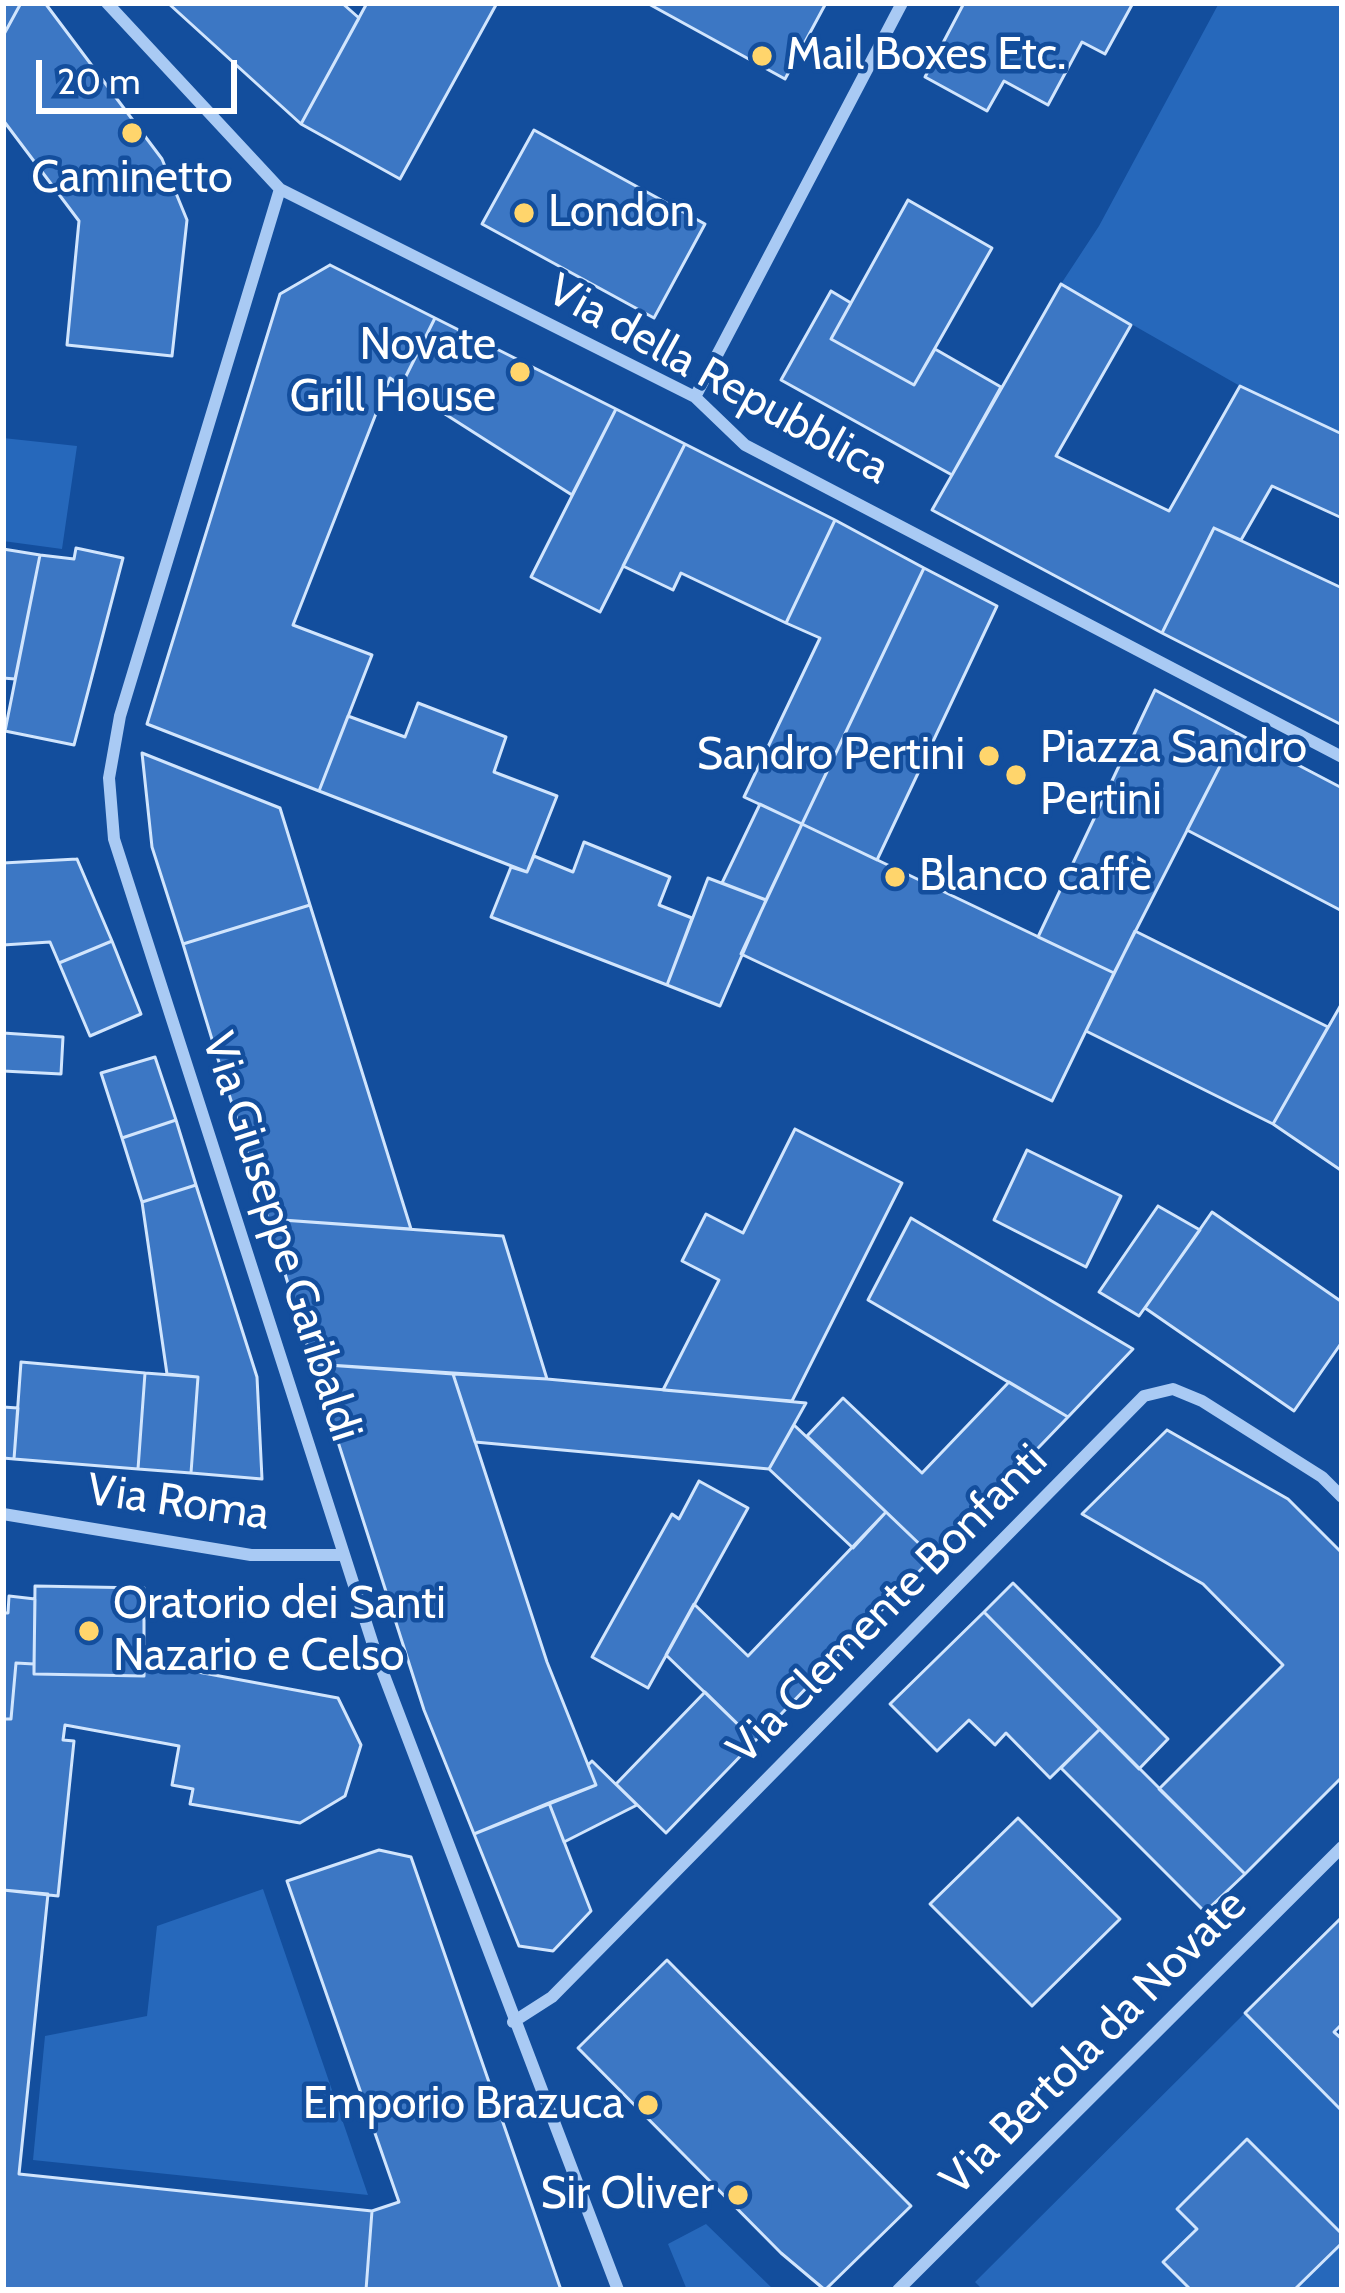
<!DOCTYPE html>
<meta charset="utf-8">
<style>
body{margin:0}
#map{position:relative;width:1345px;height:2293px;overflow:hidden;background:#134e9d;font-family:Cabin,sans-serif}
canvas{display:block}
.frame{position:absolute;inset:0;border:6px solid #fff;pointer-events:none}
.scale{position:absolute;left:36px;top:60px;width:201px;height:54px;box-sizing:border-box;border:6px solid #fff;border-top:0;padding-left:15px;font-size:36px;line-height:42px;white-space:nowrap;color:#fff;-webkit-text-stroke:9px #134e9d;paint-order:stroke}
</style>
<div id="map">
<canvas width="1345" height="2293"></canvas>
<div class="frame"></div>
<div class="scale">20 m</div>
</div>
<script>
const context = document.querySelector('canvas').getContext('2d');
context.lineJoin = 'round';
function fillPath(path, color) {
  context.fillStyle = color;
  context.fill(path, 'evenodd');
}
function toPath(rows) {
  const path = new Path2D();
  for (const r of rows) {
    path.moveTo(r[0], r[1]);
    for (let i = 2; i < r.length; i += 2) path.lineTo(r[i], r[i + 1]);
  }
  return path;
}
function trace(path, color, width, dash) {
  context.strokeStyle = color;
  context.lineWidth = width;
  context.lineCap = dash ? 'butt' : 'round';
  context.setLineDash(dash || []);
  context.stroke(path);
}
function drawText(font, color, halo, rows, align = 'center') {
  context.font = font + ' Cabin,sans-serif';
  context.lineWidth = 9;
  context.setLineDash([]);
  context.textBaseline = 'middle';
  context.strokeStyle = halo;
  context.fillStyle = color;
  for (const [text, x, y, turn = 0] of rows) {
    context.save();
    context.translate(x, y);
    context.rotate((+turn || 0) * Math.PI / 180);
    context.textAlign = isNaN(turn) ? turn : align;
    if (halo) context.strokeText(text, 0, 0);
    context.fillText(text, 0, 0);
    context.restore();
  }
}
const green = toPath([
 [1219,3,1342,3,1342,434,1240,386,1061,284,1099,226],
 [3,438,77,446,62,549,3,541],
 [263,1889,368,2195,33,2160,45,2036,147,2016,157,1926],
 [1245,2013,1342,2111,1342,2290,983,2290,975,2282],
 [706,2224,774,2290,687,2290,668,2244]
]);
const building = toPath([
 [3,3,21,3,3,36,3,3],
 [21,3,45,3,162,159,187,220,172,356,67,345,79,221,3,120,3,36,21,3],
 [168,3,342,3,359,18,301,124,168,3],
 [367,3,497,3,400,179,301,124,367,3],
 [647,3,826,3,785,79,647,3],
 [964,3,1133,3,1105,54,1082,42,1048,105,1004,81,987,111,925,77,964,3],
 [534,130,705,224,654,318,482,224,534,130],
 [908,200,992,248,914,385,831,339,908,200],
 [330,265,435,318,401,386,390,378,293,625,372,655,319,791,147,724,280,294,330,265],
 [1061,284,1131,325,1056,456,1169,511,1240,386,1342,434,1342,518,1272,486,1241,540,1214,528,1162,633,932,510,1061,284],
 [831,291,851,303,831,339,914,385,935,349,1001,387,952,475,781,380,831,291],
 [435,318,616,409,572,495,401,386,435,318],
 [616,409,685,444,600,612,531,577,616,409],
 [685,444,835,520,786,623,681,573,673,590,623,566,685,444],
 [835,520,924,568,802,824,744,797,820,638,786,623,835,520],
 [1214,528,1342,588,1342,725,1162,633,1214,528],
 [76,548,123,558,74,745,5,731,40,555,74,559,76,548],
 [3,549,40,555,15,679,3,678,3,549],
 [924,568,997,606,877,860,802,824,924,568],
 [1155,690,1237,733,1114,973,1038,937,1155,690],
 [418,703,506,737,494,772,557,796,527,872,319,791,348,716,405,737,418,703],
 [1237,733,1342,788,1342,911,1187,830,1237,733],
 [142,753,280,808,310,905,183,944,152,847,142,753],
 [760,804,802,824,766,900,722,883,760,804],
 [802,824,1114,973,1052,1101,741,954,802,824],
 [584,842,670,877,659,905,692,918,667,985,491,917,511,867,527,872,534,856,573,872,584,842],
 [77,859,112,941,59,963,50,942,3,945,3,863,77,859],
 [708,878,766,900,720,1006,667,985,708,878],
 [310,905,411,1229,268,1219,218,1059,183,944,310,905],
 [1135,931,1328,1027,1273,1124,1086,1031,1135,931],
 [112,941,141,1014,90,1036,59,963,112,941],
 [1342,1003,1342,1171,1273,1124,1342,1003],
 [3,1033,63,1037,61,1074,3,1071,3,1033],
 [155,1057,176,1120,122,1138,101,1073,155,1057],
 [176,1120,196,1185,142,1202,122,1138,176,1120],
 [795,1129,902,1183,792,1401,663,1390,719,1280,682,1261,706,1214,743,1233,795,1129],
 [1027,1150,1121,1196,1086,1267,994,1220,1027,1150],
 [196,1185,257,1377,262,1479,191,1473,198,1377,167,1374,142,1202,196,1185],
 [1158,1206,1200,1230,1139,1316,1099,1292,1158,1206],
 [1212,1212,1342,1302,1342,1342,1294,1411,1145,1308,1212,1212],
 [911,1218,1133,1349,1068,1417,868,1300,911,1218],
 [268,1219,503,1236,547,1379,313,1364,268,1219],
 [21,1362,145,1373,138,1469,14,1459,21,1362],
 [313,1364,453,1374,547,1662,596,1785,474,1834,424,1710,313,1364],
 [145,1373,198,1377,191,1473,138,1469,145,1373],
 [453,1374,547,1379,806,1403,769,1469,475,1442,453,1374],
 [1009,1382,1068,1417,933,1557,807,1436,843,1398,922,1473,1009,1382],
 [3,1407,18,1408,14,1459,3,1458,3,1407],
 [794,1425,886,1512,853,1548,769,1469,794,1425],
 [1167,1430,1288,1499,1342,1553,1342,1777,1245,1874,1159,1789,1283,1665,1203,1584,1082,1514,1167,1430],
 [699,1481,748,1508,648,1688,592,1657,672,1514,679,1519,699,1481],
 [886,1512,933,1557,755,1741,666,1655,694,1604,748,1656,886,1512],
 [1013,1583,1168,1739,1139,1769,984,1612,1013,1583],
 [35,1586,144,1588,144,1676,34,1674,35,1586],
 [9,1596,35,1599,34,1664,16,1663,11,1719,3,1719,3,1613,8,1613,9,1596],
 [984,1612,1100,1729,1050,1778,1006,1733,995,1745,969,1720,937,1751,890,1704,984,1612],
 [144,1662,338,1698,361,1745,345,1796,300,1823,190,1804,193,1789,172,1785,179,1746,65,1725,63,1740,74,1741,58,1896,3,1890,3,1719,11,1719,16,1663,34,1664,34,1674,144,1676,144,1662],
 [705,1692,755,1741,666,1833,616,1784,705,1692],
 [1100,1729,1245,1874,1205,1912,1061,1768,1100,1729],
 [592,1761,637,1805,564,1842,549,1803,596,1785,588,1765,592,1761],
 [549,1803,591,1911,553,1951,519,1946,474,1834,549,1803],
 [1018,1818,1120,1919,1032,2006,930,1904,1018,1818],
 [379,1850,411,1857,561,2290,366,2290,372,2211,399,2202,287,1881,379,1850],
 [3,1890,48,1894,19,2174,372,2211,366,2290,3,2290,3,1890],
 [1342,1917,1342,2024,1334,2032,1342,2039,1342,2111,1245,2013,1342,1917],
 [667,1960,911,2206,825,2290,781,2253,578,2048,667,1960],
 [1247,2139,1342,2234,1342,2243,1294,2290,1191,2290,1163,2262,1197,2229,1177,2209,1247,2139]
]);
const minor = toPath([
 [107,3,280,189,695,397,745,445,1342,757],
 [280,189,120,716,109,778,114,839,377,1657,618,2290],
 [695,397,902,3],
 [3,1514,251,1555,343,1555],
 [513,2022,552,1997,1144,1396,1173,1389,1202,1401,1322,1477,1342,1497],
 [898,2290,1342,1847]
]);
const markers = [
 [762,56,12,"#ffd56c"],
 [132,133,12,"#ffd56c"],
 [524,213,12,"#ffd56c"],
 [520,372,12,"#ffd56c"],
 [989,756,12,"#ffd56c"],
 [1016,775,12,"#ffd56c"],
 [895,877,12,"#ffd56c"],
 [89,1631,12,"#ffd56c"],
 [648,2105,12,"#ffd56c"],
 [738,2195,12,"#ffd56c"]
];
const poiNames = [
 ["Mail Boxes Etc.",786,56],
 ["Caminetto",132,179,"center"],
 ["London",548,213],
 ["Novate",496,346,"right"],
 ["Grill House",496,398,"right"],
 ["Piazza Sandro",1040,749],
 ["Pertini",1040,801],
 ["Sandro Pertini",965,756,"right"],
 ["Blanco caffè",919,877],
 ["Oratorio dei Santi",113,1605],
 ["Nazario e Celso",113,1657],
 ["Emporio Brazuca",624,2105,"right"],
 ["Sir Oliver",714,2195,"right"]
];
const streetNames = [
 ["Via della Repubblica",718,380,29],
 ["Via Giuseppe Garibaldi",281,1237,72],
 ["Via Roma",178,1503,8],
 ["Via Clemente Bonfanti",888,1605,-45],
 ["Via Bertola da Novate",1094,2043,-45]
];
fillPath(green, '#2668bb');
fillPath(building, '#3c77c4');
trace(building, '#d1e5fd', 3);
trace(minor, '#a9caf4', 12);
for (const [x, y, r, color] of markers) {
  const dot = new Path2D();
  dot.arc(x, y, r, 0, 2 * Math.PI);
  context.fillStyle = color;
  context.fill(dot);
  trace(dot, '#134e9d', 4.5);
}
drawText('45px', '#fff', '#134e9d', poiNames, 'left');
drawText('45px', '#fff', '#134e9d', streetNames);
</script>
